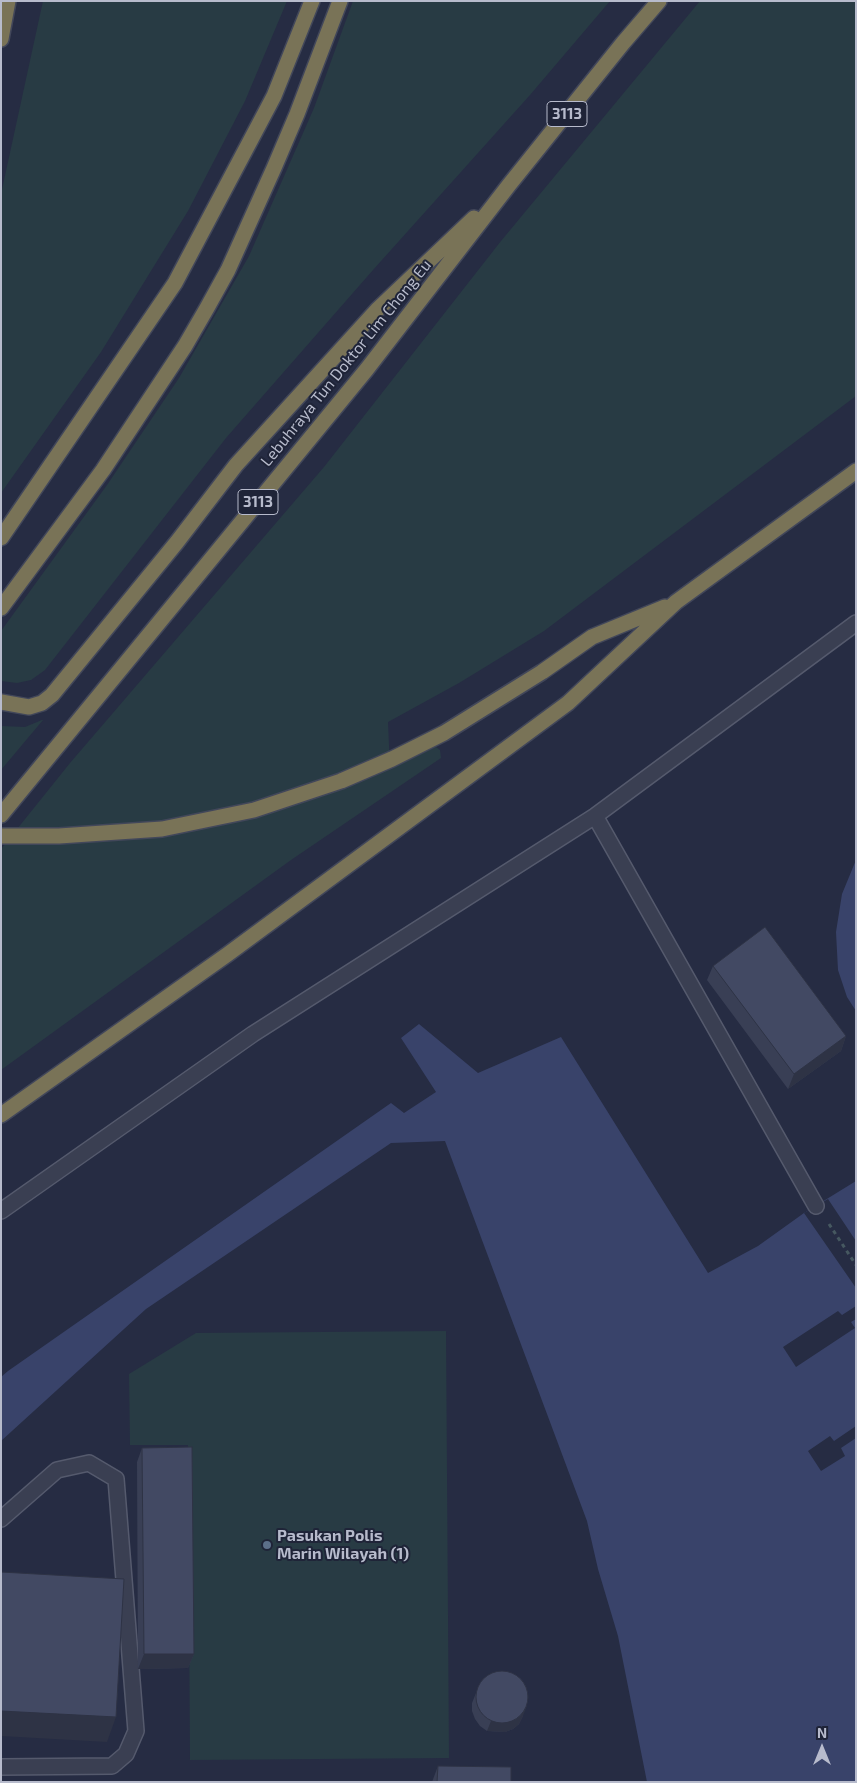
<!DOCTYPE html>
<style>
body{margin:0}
#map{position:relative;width:857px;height:1783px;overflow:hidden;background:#262c43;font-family:"Exo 2",sans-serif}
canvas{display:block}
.frame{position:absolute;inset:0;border:2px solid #b7bbcc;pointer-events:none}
.north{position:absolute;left:797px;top:1723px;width:50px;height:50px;-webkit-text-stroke:4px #1f2438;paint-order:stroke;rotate:0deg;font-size:14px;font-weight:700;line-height:20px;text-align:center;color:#b7bbcc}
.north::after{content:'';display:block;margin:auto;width:18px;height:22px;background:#b7bbcc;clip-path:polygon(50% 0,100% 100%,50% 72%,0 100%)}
</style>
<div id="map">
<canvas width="857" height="1783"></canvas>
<div class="frame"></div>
<div class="north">N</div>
</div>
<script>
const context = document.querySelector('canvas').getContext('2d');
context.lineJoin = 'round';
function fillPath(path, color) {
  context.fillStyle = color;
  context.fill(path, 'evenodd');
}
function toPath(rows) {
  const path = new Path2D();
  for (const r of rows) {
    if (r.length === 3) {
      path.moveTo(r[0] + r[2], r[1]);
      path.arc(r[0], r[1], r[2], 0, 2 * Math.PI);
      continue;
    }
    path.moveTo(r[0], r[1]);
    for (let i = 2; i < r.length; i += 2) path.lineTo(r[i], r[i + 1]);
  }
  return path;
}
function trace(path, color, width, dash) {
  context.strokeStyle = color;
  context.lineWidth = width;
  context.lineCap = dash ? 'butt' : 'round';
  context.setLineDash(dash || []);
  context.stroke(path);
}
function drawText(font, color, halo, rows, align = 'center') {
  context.font = font + ' "Exo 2",sans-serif';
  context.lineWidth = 4;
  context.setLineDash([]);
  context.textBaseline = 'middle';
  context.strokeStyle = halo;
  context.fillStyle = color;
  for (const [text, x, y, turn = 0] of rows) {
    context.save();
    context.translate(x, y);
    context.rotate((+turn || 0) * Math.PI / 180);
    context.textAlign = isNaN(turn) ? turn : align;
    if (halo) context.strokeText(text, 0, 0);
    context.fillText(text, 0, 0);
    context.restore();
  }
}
const green = toPath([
 [43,1,287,1,245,101,188,211,101,352,1,493,1,194],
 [353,1,610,1,530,95,373,270,226,438,45,670,31,680,17,683,1,681,1,631,107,485,179,378,249,256,314,108],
 [700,1,856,1,856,396,544,631,459,683,388,722,390,768,436,747,440,750,441,758,291,860,1,1070,1,849,70,763,324,467,501,241],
 [42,720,43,720,1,770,1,726,25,727],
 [446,1331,449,1758,190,1760,188,1445,130,1445,129,1374,196,1333]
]);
const water = toPath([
 [856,860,856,1011,847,997,838,970,836,932,842,894],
 [419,1024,478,1073,561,1037,708,1273,758,1246,804,1213,856,1181,856,1782,647,1782,618,1636,598,1569,587,1521,445,1141,391,1143,146,1309,1,1441,1,1377,8,1371,391,1103,404,1113,436,1092,401,1038]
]);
const pier = toPath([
 [828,1199,856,1241,856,1288,804,1213],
 [856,1306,856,1319,851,1322,855,1328,796,1367,783,1347,838,1311,842,1315],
 [856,1426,856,1438,841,1448,845,1456,821,1471,808,1451,830,1436,834,1441]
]);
const path = toPath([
 [829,1224,856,1265]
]);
const minor = toPath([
 [595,816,816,1206],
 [1,1211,253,1034,595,816,856,623],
 [1,1519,57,1470,89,1463,116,1479,136,1731,126,1754,112,1766,1,1767]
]);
const highway = toPath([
 [1,39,8,1],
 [1,538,175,283,274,96,312,1],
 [1,608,103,470,185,346,207,308,228,270,274,168,297,114,340,1],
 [1,702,29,707,42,703,52,695,177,542,236,465,377,310,474,218],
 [1,815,367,369,509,185,623,43,659,1],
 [1,836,59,836,162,829,254,810,341,781,392,759,444,733,542,672,592,637,665,607],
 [1,1115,228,954,568,703,676,602,856,471]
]);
const wall = toPath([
 [713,966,846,1036,841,1051,788,1089,707,980],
 [142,1448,194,1654,188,1668,138,1669,137,1462],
 [476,1693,523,1716,519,1724,513,1729,505,1732,487,1731,480,1726,475,1719,472,1711,472,1703],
 [438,1766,437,1782,432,1782]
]);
const shadedWall = toPath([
 [846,1036,841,1051,788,1089,794,1074],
 [144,1654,194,1654,188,1668,138,1669],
 [527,1706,523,1716,519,1724,513,1729,505,1732,487,1731,491,1721],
 [1,1711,116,1717,107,1742,1,1736]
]);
const building = toPath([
 [765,927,846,1036,794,1074,713,966,765,927],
 [192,1447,194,1654,144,1654,142,1448,192,1447],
 [1,1572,124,1579,116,1717,1,1711,1,1572],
 [502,1697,26],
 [438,1766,511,1767,511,1782,437,1782,438,1766]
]);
const markers = [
 [267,1545,5,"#5c6f8a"]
];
const shields = [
 [567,114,40],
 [258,502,40]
];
const shieldNames = [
 ["3113",567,114],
 ["3113",258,502]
];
const streetNames = [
 ["Lebuhraya Tun Doktor Lim Chong Eu",346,363,-51]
];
const poiNames = [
 ["Pasukan Polis",277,1536],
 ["Marin Wilayah (1)",277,1554]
];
fillPath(green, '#283b44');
fillPath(water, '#39436a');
fillPath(pier, '#262c43');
trace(minor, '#555a6d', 18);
trace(highway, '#42475a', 18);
trace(path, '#465860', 3, [4, 4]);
trace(minor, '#3a3f52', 15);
trace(highway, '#797357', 15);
fillPath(wall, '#393f55');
fillPath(shadedWall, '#2e3345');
fillPath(building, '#424963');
trace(building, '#2e3345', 1);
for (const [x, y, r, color] of markers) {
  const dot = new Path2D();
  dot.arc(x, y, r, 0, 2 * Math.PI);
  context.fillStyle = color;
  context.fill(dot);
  trace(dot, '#1f2438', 2);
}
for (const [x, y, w] of shields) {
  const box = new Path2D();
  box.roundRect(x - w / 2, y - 12.5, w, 25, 4);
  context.fillStyle = '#1f2438';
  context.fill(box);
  trace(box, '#b7bbcc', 1);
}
drawText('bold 15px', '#b7bbcc', null, shieldNames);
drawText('16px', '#b7bbcc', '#1f2438', streetNames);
drawText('bold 16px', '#b7bbcc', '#1f2438', poiNames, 'left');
</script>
